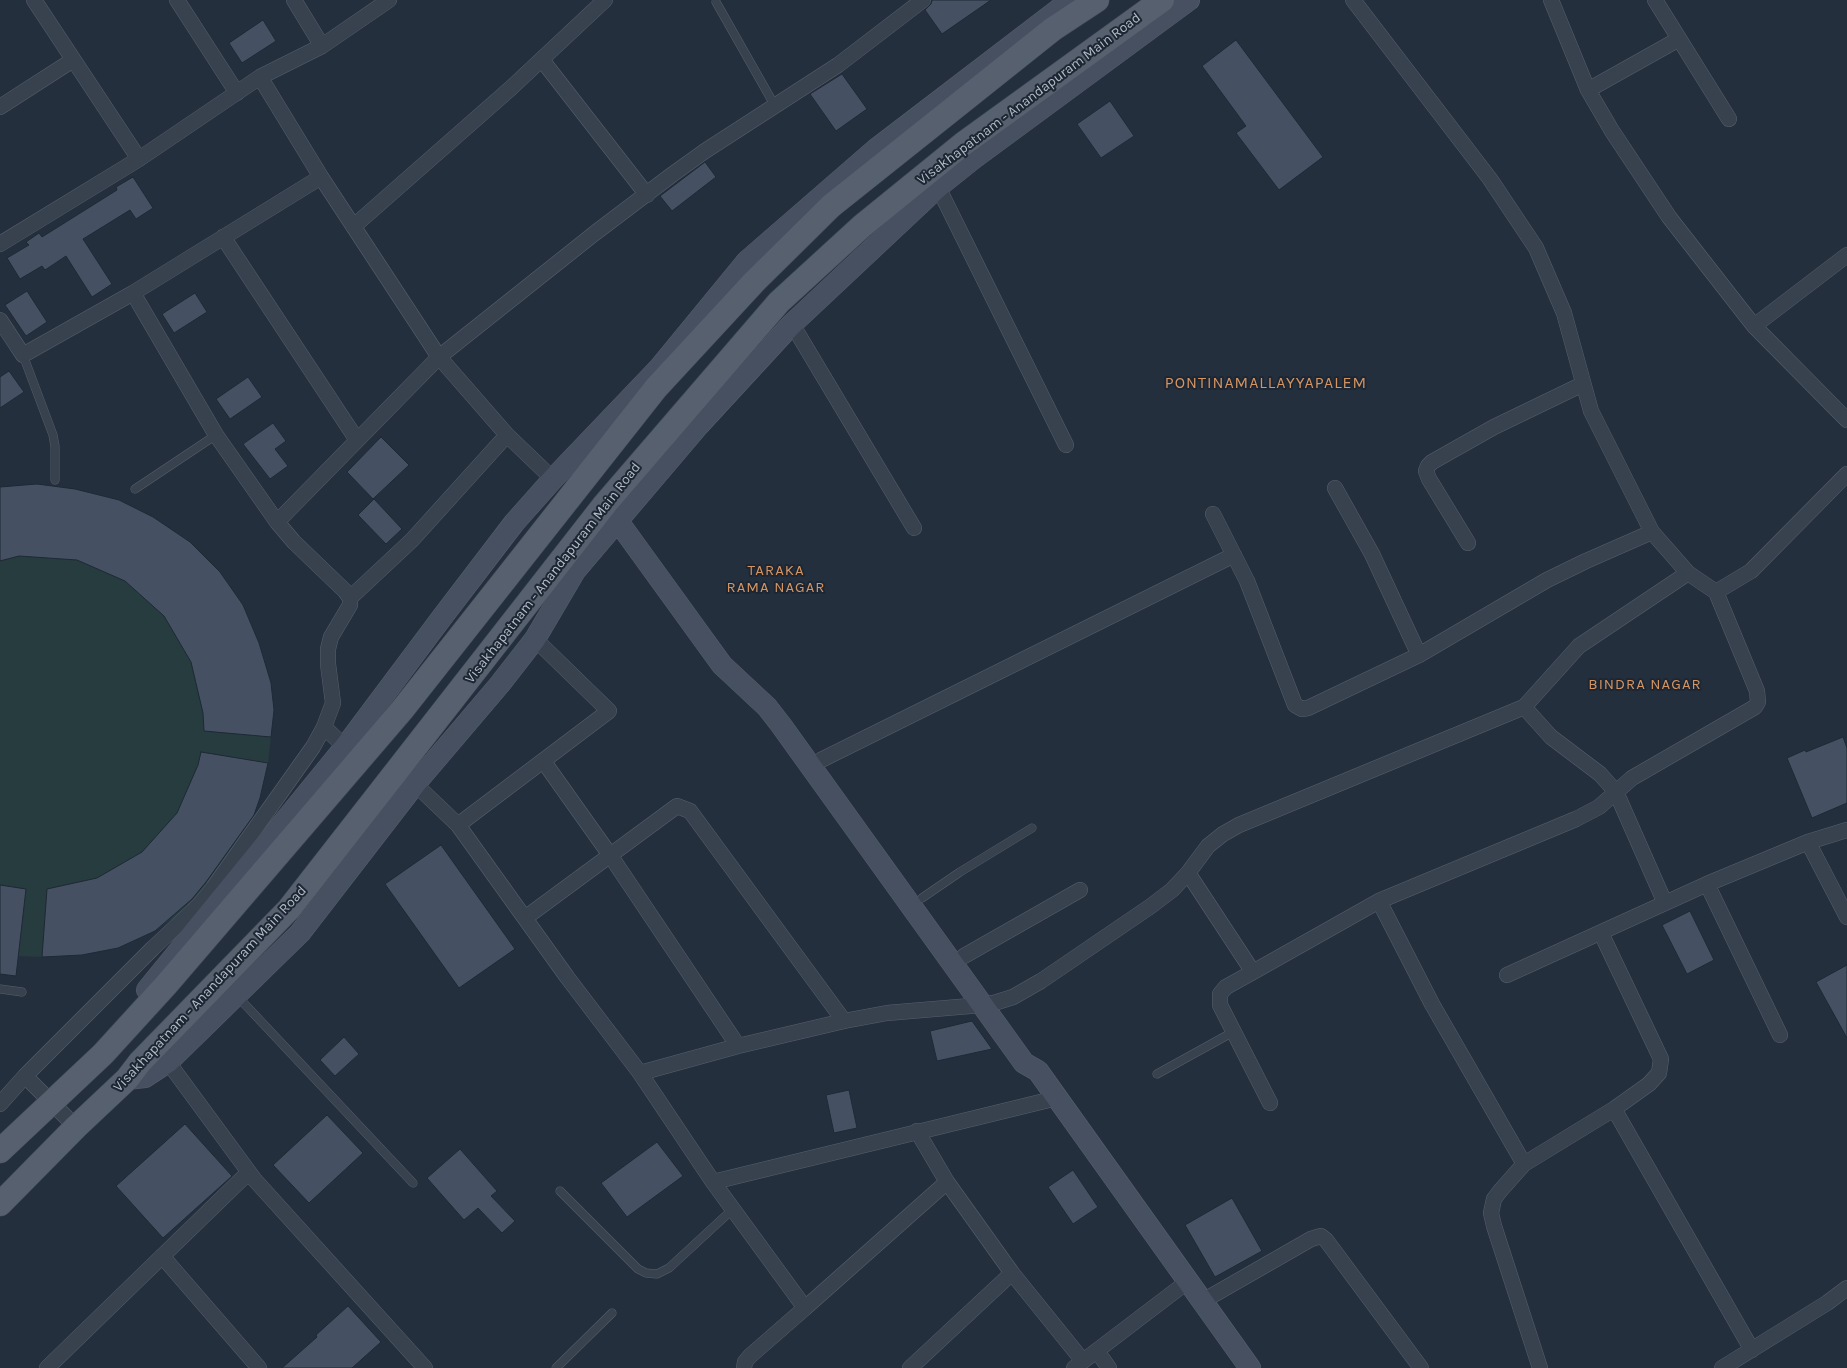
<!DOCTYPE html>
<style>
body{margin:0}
canvas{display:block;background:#242f3e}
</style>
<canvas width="1847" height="1368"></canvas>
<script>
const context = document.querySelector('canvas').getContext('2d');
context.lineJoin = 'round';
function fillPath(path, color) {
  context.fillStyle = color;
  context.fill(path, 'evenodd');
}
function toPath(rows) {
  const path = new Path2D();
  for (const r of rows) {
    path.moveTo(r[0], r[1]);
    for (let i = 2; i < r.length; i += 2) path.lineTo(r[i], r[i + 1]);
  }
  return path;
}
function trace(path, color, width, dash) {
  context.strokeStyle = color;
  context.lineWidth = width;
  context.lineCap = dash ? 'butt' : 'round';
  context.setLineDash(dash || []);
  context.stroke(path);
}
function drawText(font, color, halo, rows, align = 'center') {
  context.font = font + ' Karla,sans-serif';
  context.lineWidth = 4;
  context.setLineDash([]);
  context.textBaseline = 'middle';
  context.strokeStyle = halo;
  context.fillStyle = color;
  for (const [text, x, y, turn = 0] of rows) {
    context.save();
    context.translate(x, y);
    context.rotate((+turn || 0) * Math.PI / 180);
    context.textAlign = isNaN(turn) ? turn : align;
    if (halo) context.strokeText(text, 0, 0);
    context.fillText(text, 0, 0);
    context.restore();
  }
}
const green = toPath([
 [37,484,75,489,119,500,153,517,190,542,220,572,243,605,259,643,271,683,274,710,268,763,260,798,243,843,190,906,155,931,118,948,82,955,42,957,18,956,16,976,0,974,0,487]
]);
const building = toPath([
 [932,0,991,0,942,34,925,10,931,4,932,0],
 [263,20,276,41,242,63,229,43,263,20],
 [1236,40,1323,157,1279,190,1236,133,1246,126,1202,66,1236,40],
 [842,74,867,109,836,131,810,94,842,74],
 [1110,101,1134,136,1101,158,1077,124,1110,101],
 [705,162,716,177,672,211,660,196,705,162],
 [133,177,153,208,136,219,130,210,83,239,112,284,92,297,66,256,45,270,42,266,20,279,7,258,29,245,26,242,39,233,42,237,117,190,116,187,133,177],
 [27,291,47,322,26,336,5,305,27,291],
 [195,293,207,312,174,333,162,314,195,293],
 [9,371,24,392,0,408,0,377,9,371],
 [248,377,262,397,230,419,216,399,248,377],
 [273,423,286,441,275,449,288,466,270,479,243,444,273,423],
 [381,437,409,465,373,499,347,472,381,437],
 [37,484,75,489,119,500,153,517,190,542,220,572,243,605,259,643,271,683,274,710,271,737,204,731,203,713,191,662,164,616,125,581,77,560,19,556,0,561,0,487,37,484],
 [374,499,402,529,386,544,358,515,374,499],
 [1843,737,1847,748,1847,803,1812,818,1787,758,1805,750,1806,752,1843,737],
 [201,752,268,763,260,798,254,815,206,882,192,899,155,931,118,948,82,955,42,957,47,889,97,878,142,852,177,813,198,765,201,752],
 [441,845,515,949,459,988,385,884,441,845],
 [0,885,26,889,16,976,0,974,0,885],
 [1690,911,1714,960,1687,974,1662,925,1690,911],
 [1847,965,1847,1038,1816,982,1847,965],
 [972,1021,992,1049,937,1061,930,1031,972,1021],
 [344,1037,359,1054,335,1076,320,1060,344,1037],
 [849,1090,857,1128,834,1133,826,1095,849,1090],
 [327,1115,363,1153,309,1203,273,1165,327,1115],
 [185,1124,232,1176,163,1238,116,1186,185,1124],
 [657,1142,683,1176,627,1217,601,1183,657,1142],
 [460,1149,497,1191,491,1196,515,1221,502,1233,478,1208,464,1220,427,1178,460,1149],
 [1073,1170,1098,1207,1073,1224,1048,1187,1073,1170],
 [1232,1198,1262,1251,1215,1277,1185,1225,1232,1198],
 [348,1306,381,1342,352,1368,282,1368,317,1337,316,1335,348,1306]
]);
const lane = toPath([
 [716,2,775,106],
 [23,355,53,435,55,446,55,480],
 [135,489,216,435],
 [922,898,960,872,1032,828],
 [0,989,22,992],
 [238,997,413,1183],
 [1157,1074,1233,1032],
 [560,1191,638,1269,646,1273,657,1274,669,1268,733,1209],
 [556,1368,612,1313]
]);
const street = toPath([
 [34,0,139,159],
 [177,0,237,93],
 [294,0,322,46],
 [1353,0,1490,179,1536,248,1564,313,1591,411,1652,532,1688,573,1716,592,1751,571,1847,474],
 [1551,0,1588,90,1612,131,1669,217,1754,326,1847,255],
 [1655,0,1729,119],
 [542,60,647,195],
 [260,77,322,46,389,0],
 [1588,90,1679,39],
 [0,107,73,60],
 [938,187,1066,445],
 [354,226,511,88,605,0],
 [223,237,357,440],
 [0,244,139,159,260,77,321,177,439,357,507,435,553,479],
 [133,293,321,177],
 [0,320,23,355,133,293,216,435,277,522,294,542,345,591,350,598,350,605,331,637,328,649,328,664,333,703,324,727,313,747,213,888,199,905,153,948,25,1076],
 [792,324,914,528],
 [1754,326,1847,420],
 [1335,488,1372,554,1419,655],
 [1213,514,1247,581,1295,705,1302,709,1308,708,1419,655,1547,580,1586,561,1652,532],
 [277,522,439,357,595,233,673,174,705,151,838,65,923,0],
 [1468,543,1429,479,1426,471,1428,466,1432,462,1494,427,1583,384],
 [1688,573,1579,646,1524,707,1239,825,1223,834,1208,846,1188,873,1253,972,1379,901,1576,819,1599,807,1632,778,1755,707,1758,702,1757,691,1716,592],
 [350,598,412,540,507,435],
 [1524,707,1551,737,1600,774,1616,792,1665,903],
 [324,727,345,747],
 [821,760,1234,555],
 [544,762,610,855,738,1046],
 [415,784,458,825,609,711,535,639],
 [458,825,567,977,640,1073,738,1046,844,1021,887,1013,982,1005,997,1002,1013,997,1041,981,1151,906,1172,890,1188,873],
 [1808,842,1847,917],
 [1707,884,1780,1035],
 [1379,901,1432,1004,1524,1164,1614,1109,1649,1084,1659,1073,1661,1059,1601,933],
 [525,918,677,806,690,811,844,1021],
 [964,956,1080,890],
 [1253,972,1226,987,1220,994,1220,1005,1270,1103],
 [1507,975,1707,884,1808,842,1847,830],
 [168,1062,254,1179,425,1368],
 [640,1073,713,1182,1057,1098],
 [0,1104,25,1076,76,1127],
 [1614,1109,1752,1350],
 [1524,1164,1500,1191,1494,1199,1491,1213,1494,1226,1540,1368],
 [713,1182,805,1308,947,1182,917,1131],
 [162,1256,259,1368],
 [1012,1273,1083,1361],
 [1201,1302,1311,1239,1321,1236,1326,1240,1421,1368],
 [1097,1351,1109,1368],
 [47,1368,249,1172],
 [744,1368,745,1362,750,1356,805,1308],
 [910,1368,1012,1273,947,1182],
 [1074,1368,1187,1282],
 [1722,1368,1827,1303,1847,1288]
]);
const secondary = toPath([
 [617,520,722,665,767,707,781,725,1024,1063,1038,1071,1250,1368],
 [147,990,345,747,443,616,514,523,553,479,660,367,747,261,876,149,1071,0],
 [127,1079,145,1077,168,1062,300,933,415,784,500,684,535,639,575,571,699,425,792,324,938,187,973,159,1189,0]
]);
const primary = toPath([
 [0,1151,103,1054,166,985,402,710,656,388,755,281,831,206,1053,29,1097,0],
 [0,1204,76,1127,127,1079,140,1062,289,909,605,504,779,302,862,226,963,144,1162,0]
]);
const streetNames = [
 ["Visakhapatnam - Anandapuram Main Road",1029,99,-37],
 ["Visakhapatnam - Anandapuram Main Road",553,573,-52],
 ["Visakhapatnam - Anandapuram Main Road",210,989,-47]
];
const neighbourhoodNames = [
 ["TARAKA",776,571],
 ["RAMA NAGAR",776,588],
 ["BINDRA NAGAR",1645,685]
];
const quarterNames = [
 ["PONTINAMALLAYYAPALEM",1266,383]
];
fillPath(green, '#263c3f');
fillPath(building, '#455162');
trace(building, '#1f2835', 1);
trace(lane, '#565f6c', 9);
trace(street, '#565f6c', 16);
trace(secondary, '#565f6c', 22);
trace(primary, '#414a57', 25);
trace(lane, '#38414e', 8);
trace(street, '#38414e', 15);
trace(secondary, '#465061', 21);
trace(primary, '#56606e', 24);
drawText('14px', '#b4bcc9', '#1d2633', streetNames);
context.letterSpacing = '1px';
drawText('15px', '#d59563', '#1d2633', neighbourhoodNames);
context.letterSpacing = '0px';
context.letterSpacing = '1px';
drawText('16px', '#d59563', '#1d2633', quarterNames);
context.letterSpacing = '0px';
</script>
